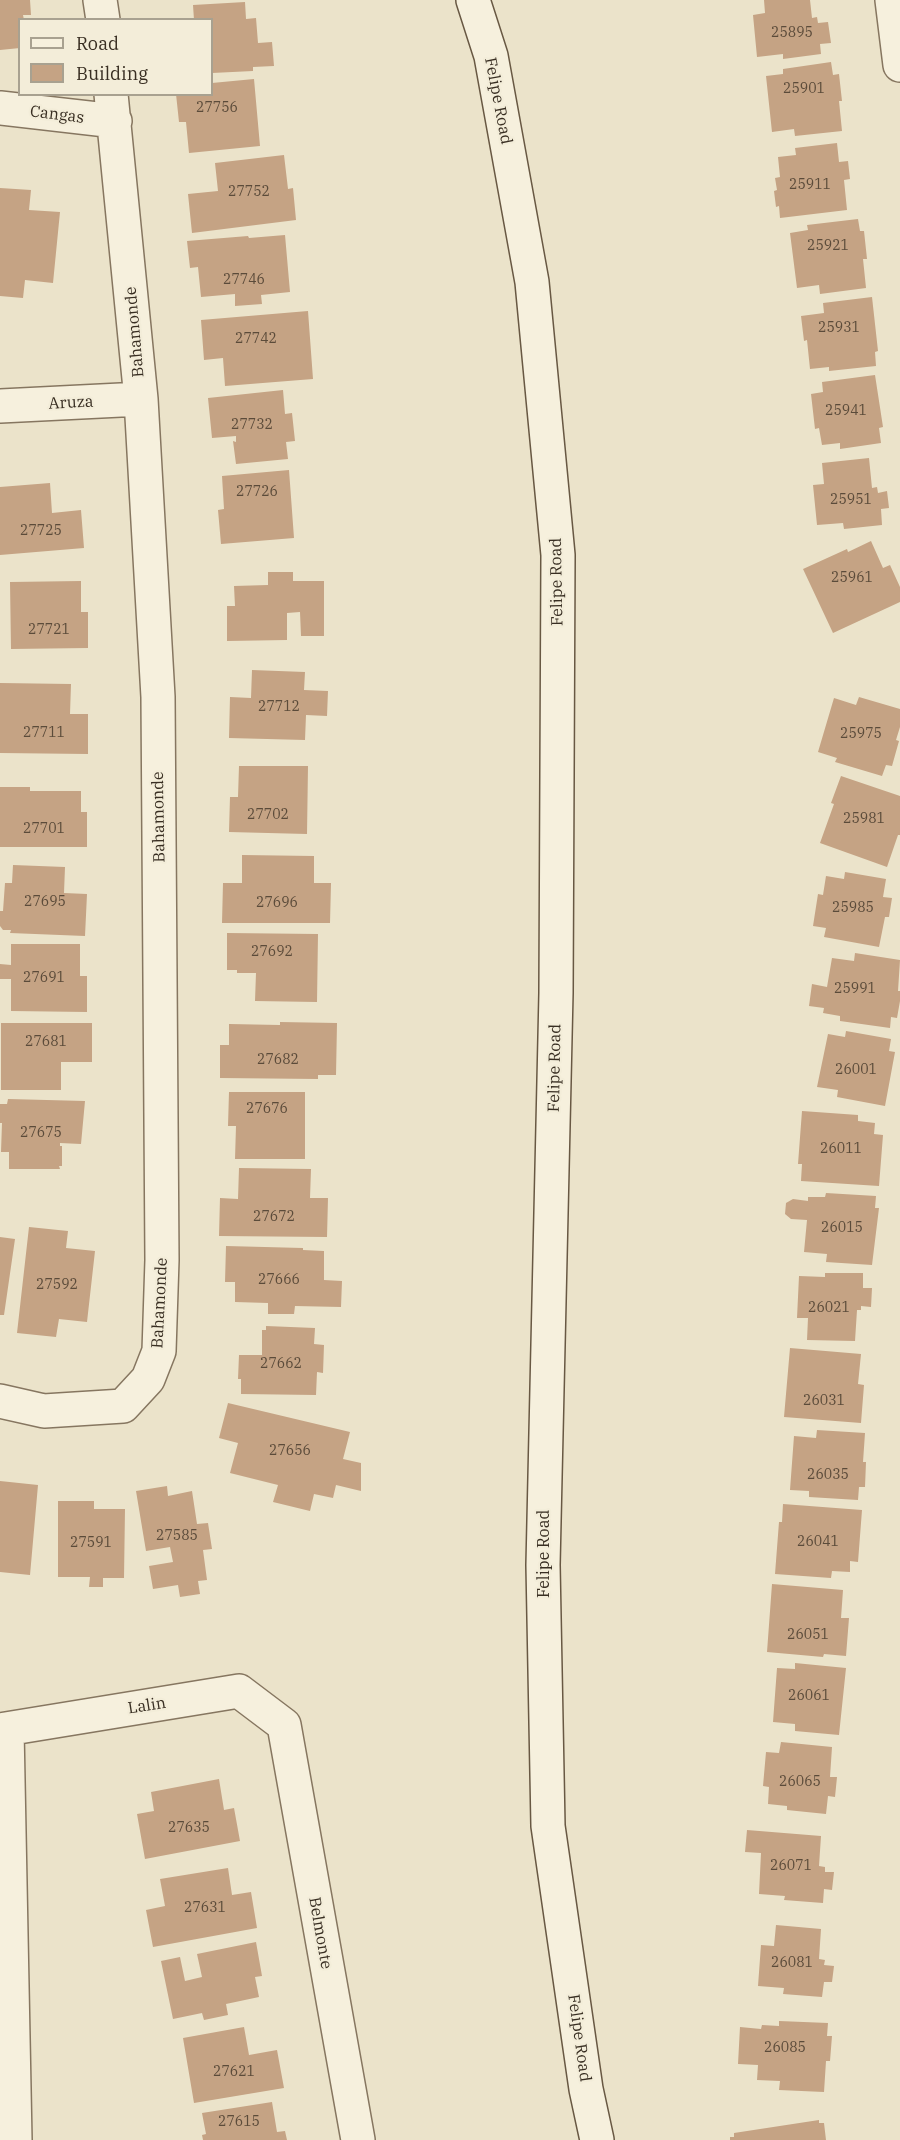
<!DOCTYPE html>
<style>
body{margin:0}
#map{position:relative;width:900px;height:2140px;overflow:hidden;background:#ebe3ca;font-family:"IBM Plex Serif",serif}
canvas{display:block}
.legend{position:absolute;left:18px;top:18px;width:195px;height:78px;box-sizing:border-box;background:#f3edd9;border:2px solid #a8a190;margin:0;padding:8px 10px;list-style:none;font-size:18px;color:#382e22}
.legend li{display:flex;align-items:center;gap:12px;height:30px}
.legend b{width:30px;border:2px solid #a8a190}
</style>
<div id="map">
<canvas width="900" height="2140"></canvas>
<ul class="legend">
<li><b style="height:8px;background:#f6f0dd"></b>Road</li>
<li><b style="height:16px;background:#c5a384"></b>Building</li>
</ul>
</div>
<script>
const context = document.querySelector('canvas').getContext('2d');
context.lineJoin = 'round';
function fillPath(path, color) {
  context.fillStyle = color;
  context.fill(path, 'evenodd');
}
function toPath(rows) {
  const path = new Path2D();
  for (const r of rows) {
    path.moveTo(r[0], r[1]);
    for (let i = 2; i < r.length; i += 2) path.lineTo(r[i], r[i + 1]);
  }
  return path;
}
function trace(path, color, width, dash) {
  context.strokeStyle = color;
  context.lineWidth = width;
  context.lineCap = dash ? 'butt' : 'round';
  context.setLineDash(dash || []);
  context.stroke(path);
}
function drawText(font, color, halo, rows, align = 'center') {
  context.font = font + ' "IBM Plex Serif",serif';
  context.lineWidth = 4.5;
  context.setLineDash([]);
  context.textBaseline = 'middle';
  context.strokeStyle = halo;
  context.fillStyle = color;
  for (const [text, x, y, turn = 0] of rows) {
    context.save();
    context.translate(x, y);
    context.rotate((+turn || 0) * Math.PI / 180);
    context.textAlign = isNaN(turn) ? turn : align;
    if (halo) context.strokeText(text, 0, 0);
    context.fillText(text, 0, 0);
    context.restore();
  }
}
const building = toPath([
 [0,0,30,0,31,15,23,15,24,20,20,20,20,48,0,50],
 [764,0,810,0,812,18,817,17,818,23,828,22,831,43,820,44,821,54,783,59,783,54,757,57,753,15,765,13],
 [245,2,246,19,256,18,258,43,272,42,274,66,253,67,253,71,212,73,212,20,194,20,193,5],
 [831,62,833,75,839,74,842,101,839,101,842,131,795,136,794,129,772,132,766,76,783,74,783,69],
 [254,79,260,146,189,153,186,122,179,122,176,94,212,94,212,83],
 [837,143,839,162,848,161,850,179,844,180,847,210,780,218,779,206,776,207,774,191,777,190,775,178,780,177,778,157,796,155,795,148],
 [284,155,288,189,293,188,296,220,192,233,188,194,218,191,215,163],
 [0,188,31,190,29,210,60,212,53,283,25,280,23,298,0,296],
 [858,219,860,231,864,231,867,259,863,259,866,288,820,294,819,285,797,288,790,233,808,230,807,225],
 [285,235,290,292,261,295,262,304,235,306,235,294,201,297,198,267,190,268,187,241,248,236,249,238],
 [872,297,878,351,875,352,876,366,829,371,829,367,810,369,807,340,804,341,801,316,824,313,823,303],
 [308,311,313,379,225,386,223,358,204,360,201,320],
 [875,375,883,427,879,428,881,443,840,449,840,443,822,445,819,428,815,429,811,394,823,392,822,382],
 [283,390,285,414,292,413,295,441,286,442,288,459,236,464,233,441,236,442,236,436,212,438,208,398],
 [869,458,872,488,877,487,878,493,887,491,889,508,881,509,882,525,844,529,843,523,817,525,813,485,824,484,822,463],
 [289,470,294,538,221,544,218,510,224,509,222,476],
 [50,483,52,513,81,510,84,548,0,555,0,487],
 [871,541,883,568,890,565,900,587,900,602,833,633,803,569,847,549,848,552],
 [268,572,293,572,293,581,324,581,324,636,301,636,300,612,287,613,287,640,227,641,227,606,235,606,234,586,268,585],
 [81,581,81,612,88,612,88,648,11,649,10,582],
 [252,670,305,672,304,690,328,691,327,716,306,715,305,740,229,738,230,697,251,698],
 [0,683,71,684,70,714,88,714,88,754,0,753],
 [859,697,900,709,900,727,896,740,899,741,892,766,886,765,882,776,835,762,837,758,818,752,834,698,856,705],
 [239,766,308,766,307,834,229,832,230,797,238,797],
 [841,776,900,796,900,835,898,835,887,867,820,843,834,804,831,803],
 [0,787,30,787,30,791,81,791,81,812,87,812,87,847,0,847],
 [242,855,314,856,314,883,331,883,330,923,222,923,223,883,242,883],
 [13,865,65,867,64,893,87,894,85,936,10,933,11,930,3,930,0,926,0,911,3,911,5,883,12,883],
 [845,872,886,879,883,897,892,898,889,917,885,917,879,947,824,937,826,928,813,926,818,894,823,895,826,876,844,879],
 [227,933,318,934,317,1002,255,1001,256,973,237,973,237,970,227,970],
 [11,944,80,944,80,976,87,976,87,1012,11,1011,11,979,0,979,0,964,11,965],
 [855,953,900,960,898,991,900,991,900,1001,897,1018,891,1017,890,1028,840,1021,840,1016,823,1013,824,1008,809,1006,812,984,827,987,832,958,854,961],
 [280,1022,337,1023,336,1075,318,1075,318,1079,220,1078,220,1045,229,1045,229,1024,280,1025],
 [1,1023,92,1023,92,1062,61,1062,61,1090,1,1090],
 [846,1031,891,1039,889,1051,895,1052,885,1106,837,1097,838,1090,817,1087,828,1034,845,1037],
 [229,1092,305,1092,305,1159,235,1159,236,1126,228,1126],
 [8,1099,85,1101,81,1144,60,1143,60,1146,62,1146,62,1166,59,1166,60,1169,9,1169,9,1152,1,1152,2,1123,0,1123,0,1104,7,1104],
 [802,1111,858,1115,858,1121,875,1123,874,1134,883,1135,879,1186,801,1181,802,1164,798,1164],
 [239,1168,311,1169,310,1198,328,1198,327,1237,219,1236,220,1198,238,1199],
 [826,1193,876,1196,875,1208,879,1208,872,1265,826,1262,827,1254,804,1252,807,1220,791,1219,785,1214,786,1203,793,1199,808,1201,808,1197,825,1197],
 [29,1227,68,1231,66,1248,95,1251,87,1322,59,1319,56,1337,17,1333],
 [0,1237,15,1239,4,1315,0,1315],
 [226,1246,303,1248,303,1250,324,1251,324,1280,342,1281,341,1307,295,1306,294,1314,268,1314,268,1303,235,1302,235,1282,225,1282],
 [825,1273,863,1273,863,1288,872,1288,871,1307,861,1306,861,1310,857,1310,855,1341,807,1340,808,1318,797,1318,799,1276,825,1277],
 [266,1326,315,1328,314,1344,324,1345,323,1373,317,1372,316,1395,241,1394,241,1379,238,1379,239,1355,262,1355,262,1330,266,1330],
 [790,1348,861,1354,858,1384,864,1385,861,1423,784,1417],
 [228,1403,350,1432,343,1459,361,1463,361,1491,336,1485,333,1498,314,1494,310,1511,273,1502,278,1485,230,1473,238,1443,219,1438],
 [817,1430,865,1433,863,1462,866,1462,865,1487,859,1487,858,1500,809,1497,809,1491,790,1490,794,1436,816,1438],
 [0,1481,38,1485,30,1575,0,1572],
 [167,1486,168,1496,192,1491,197,1524,208,1523,212,1549,203,1550,207,1580,198,1581,200,1594,180,1597,178,1585,153,1589,149,1566,173,1562,170,1547,146,1551,136,1491],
 [58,1501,94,1501,94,1509,125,1509,124,1578,103,1578,103,1587,89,1587,90,1577,58,1577],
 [783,1504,862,1510,858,1562,850,1561,850,1572,832,1571,831,1578,775,1574,779,1522,782,1522],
 [772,1584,843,1590,841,1618,849,1618,846,1656,824,1654,823,1657,767,1652],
 [795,1663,846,1668,839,1735,795,1731,795,1724,773,1722,777,1668,795,1669],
 [781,1742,832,1747,830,1777,837,1777,835,1797,828,1796,826,1814,787,1810,787,1806,768,1804,769,1787,763,1786,766,1752,779,1753],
 [219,1779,224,1810,234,1808,240,1841,145,1859,137,1814,154,1811,151,1792],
 [747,1830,821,1836,819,1866,825,1867,825,1872,834,1872,832,1890,824,1889,823,1903,784,1900,785,1896,759,1894,761,1853,745,1852],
 [228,1868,232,1895,251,1892,257,1928,153,1947,146,1910,165,1906,160,1879],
 [776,1925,821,1929,819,1959,825,1960,824,1965,834,1966,832,1982,824,1982,822,1997,783,1994,784,1988,758,1986,761,1945,774,1946],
 [256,1942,262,1976,255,1977,259,1997,226,2004,228,2015,204,2020,202,2013,173,2019,161,1961,180,1957,185,1981,202,1977,197,1954],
 [779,2021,828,2023,827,2036,832,2036,830,2061,826,2061,824,2092,779,2090,780,2081,757,2080,758,2065,738,2064,740,2027,761,2029,762,2025,779,2026],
 [244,2027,249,2055,277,2050,284,2088,194,2103,183,2038],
 [272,2102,277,2132,285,2131,287,2140,203,2140,202,2135,206,2134,202,2113],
 [819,2120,819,2123,824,2123,826,2140,730,2140,730,2137,734,2137,734,2133]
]);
const minor = toPath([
 [100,0,103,20],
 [892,0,900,65],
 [0,108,115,121],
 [0,406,141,399],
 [0,1401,44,1411,123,1406,148,1379,159,1351,162,1260,158,697,141,399,111,94],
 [7,1729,15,2140],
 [0,1730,239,1691,284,1725,358,2140]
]);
const secondary = toPath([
 [473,0,491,56,532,282,558,555,556,993,543,1565,548,1826,586,2089,597,2140]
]);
const numberNames = [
 ["25895",792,33],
 ["25901",804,89],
 ["27756",217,108],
 ["25911",810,185],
 ["27752",249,192],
 ["25921",828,246],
 ["27746",244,280],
 ["25931",839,328],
 ["27742",256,339],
 ["25941",846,411],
 ["27732",252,425],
 ["27726",257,492],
 ["25951",851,500],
 ["27725",41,531],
 ["25961",852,578],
 ["27721",49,630],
 ["27712",279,707],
 ["27711",44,733],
 ["25975",861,734],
 ["27702",268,815],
 ["25981",864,819],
 ["27701",44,829],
 ["27695",45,902],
 ["27696",277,903],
 ["25985",853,908],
 ["27692",272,952],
 ["27691",44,978],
 ["25991",855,989],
 ["27681",46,1042],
 ["27682",278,1060],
 ["26001",856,1070],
 ["27676",267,1109],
 ["27675",41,1133],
 ["26011",841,1149],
 ["27672",274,1217],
 ["26015",842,1228],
 ["27666",279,1280],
 ["27592",57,1285],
 ["26021",829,1308],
 ["27662",281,1364],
 ["26031",824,1401],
 ["27656",290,1451],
 ["26035",828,1475],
 ["27585",177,1536],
 ["26041",818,1542],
 ["27591",91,1543],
 ["26051",808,1635],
 ["26061",809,1696],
 ["26065",800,1782],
 ["27635",189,1828],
 ["26071",791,1866],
 ["27631",205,1908],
 ["26081",792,1963],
 ["26085",785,2048],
 ["27621",234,2072],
 ["27615",239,2122]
];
const streetNames = [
 ["Felipe Road",498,101,79],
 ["Cangas",57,115,7],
 ["Bahamonde",135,332,-95],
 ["Aruza",71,403,-3],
 ["Felipe Road",557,582,-91],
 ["Bahamonde",159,817,-91],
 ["Felipe Road",555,1068,-89],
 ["Bahamonde",160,1303,-87],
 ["Felipe Road",544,1554,-90],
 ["Lalin",147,1706,-9],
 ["Belmonte",320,1933,80],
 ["Felipe Road",579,2038,82]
];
fillPath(building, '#c5a384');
trace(minor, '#867660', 36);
trace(secondary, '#685843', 36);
trace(minor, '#f6f0dd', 33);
trace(secondary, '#f6f0dd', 33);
drawText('14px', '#5b4b3a', null, numberNames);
drawText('16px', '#382e22', '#f3edd9', streetNames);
</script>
